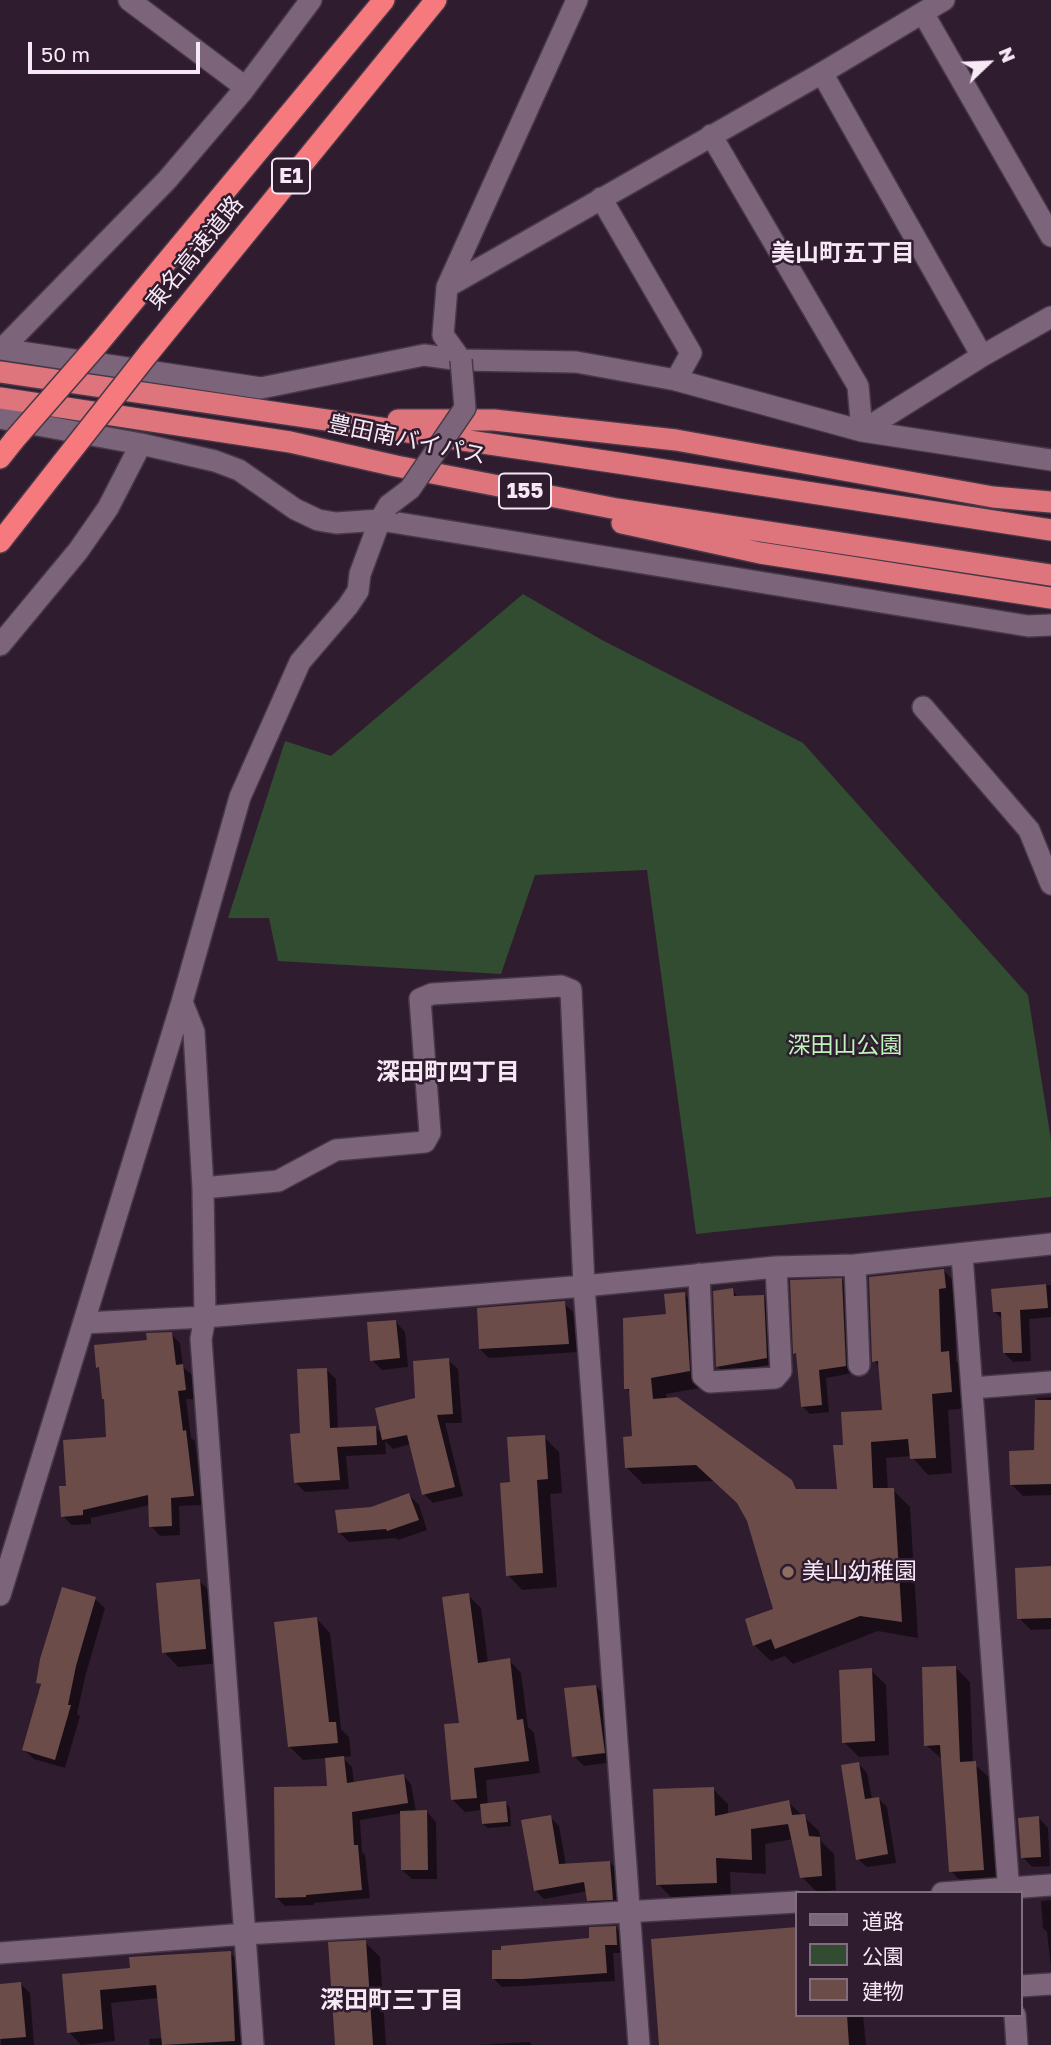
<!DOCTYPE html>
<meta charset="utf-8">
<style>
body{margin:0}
#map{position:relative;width:1051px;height:2045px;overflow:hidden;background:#2f1c2e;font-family:"Golos Text","Noto Sans JP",sans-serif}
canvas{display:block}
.legend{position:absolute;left:795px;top:1891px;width:228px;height:126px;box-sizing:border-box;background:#2f1c2e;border:2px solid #7f6e7e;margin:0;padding:9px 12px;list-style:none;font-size:21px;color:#f6e9f5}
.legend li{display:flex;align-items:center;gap:14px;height:35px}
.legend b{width:35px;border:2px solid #7f6e7e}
.north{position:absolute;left:953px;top:28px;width:70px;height:70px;-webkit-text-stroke:5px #2f1c2e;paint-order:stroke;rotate:67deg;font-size:19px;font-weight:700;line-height:28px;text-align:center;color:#f6e9f5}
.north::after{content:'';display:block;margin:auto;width:24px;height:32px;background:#f6e9f5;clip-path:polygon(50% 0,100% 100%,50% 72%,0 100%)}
.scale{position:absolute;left:28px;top:42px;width:172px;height:32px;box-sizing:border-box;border:4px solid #f6e9f5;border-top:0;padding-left:9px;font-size:21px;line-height:24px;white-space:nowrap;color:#f6e9f5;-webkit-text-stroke:5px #2f1c2e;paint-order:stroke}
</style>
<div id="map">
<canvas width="1051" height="2045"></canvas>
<ul class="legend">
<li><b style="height:9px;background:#7c657a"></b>道路</li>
<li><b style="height:19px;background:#314c30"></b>公園</li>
<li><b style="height:19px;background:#6b4c49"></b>建物</li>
</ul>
<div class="north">N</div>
<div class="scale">50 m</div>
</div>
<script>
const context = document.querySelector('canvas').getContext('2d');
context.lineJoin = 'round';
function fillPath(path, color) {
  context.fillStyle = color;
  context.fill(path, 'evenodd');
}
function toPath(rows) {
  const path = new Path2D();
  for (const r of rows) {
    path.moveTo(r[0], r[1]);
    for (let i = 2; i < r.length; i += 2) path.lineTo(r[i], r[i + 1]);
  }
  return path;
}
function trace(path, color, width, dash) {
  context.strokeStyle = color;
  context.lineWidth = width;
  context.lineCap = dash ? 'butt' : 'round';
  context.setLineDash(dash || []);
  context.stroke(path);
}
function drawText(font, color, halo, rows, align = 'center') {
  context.font = font + ' "Golos Text","Noto Sans JP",sans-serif';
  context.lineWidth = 5;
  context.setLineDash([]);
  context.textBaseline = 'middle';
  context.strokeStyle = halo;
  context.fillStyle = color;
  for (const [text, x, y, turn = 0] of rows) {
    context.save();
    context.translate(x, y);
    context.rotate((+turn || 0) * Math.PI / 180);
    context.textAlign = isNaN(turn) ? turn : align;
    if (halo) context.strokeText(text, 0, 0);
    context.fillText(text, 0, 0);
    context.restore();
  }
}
const green = toPath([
 [523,594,602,640,803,743,1028,995,1051,1140,1051,1197,696,1234,647,870,535,875,501,974,278,961,269,918,228,918,285,741,331,756]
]);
const shadow = toPath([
 [944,1271,960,1287,962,1304,955,1305,956,1361,965,1370,968,1408,948,1410,952,1473,928,1475,911,1456,886,1458,888,1490,893,1490,910,1507,918,1638,878,1631,793,1664,785,1656,771,1661,754,1645,776,1610,749,1520,740,1504,714,1481,643,1484,627,1468,634,1438,631,1394,626,1388,668,1315,684,1294,701,1310,705,1387,666,1394,667,1400,791,1482,801,1496,797,1488,800,1491,839,1491,845,1446,884,1411,880,1367,874,1361],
 [842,1280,850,1288,853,1373,826,1378,829,1412,810,1414,802,1406,798,1356,795,1353],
 [1051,1285,1051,1317,1029,1319,1031,1361,1013,1362,1004,1353,1003,1320,995,1312,993,1290],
 [732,1290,739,1298,764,1296,770,1303,773,1364,724,1373,717,1366],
 [564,1303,573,1312,577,1352,489,1358,480,1349],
 [396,1322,405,1332,408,1367,382,1370,372,1360],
 [171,1334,180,1343,183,1367,192,1375,194,1399,186,1399,191,1438,195,1441,202,1505,179,1506,180,1535,160,1536,151,1526,150,1505,91,1518,91,1524,72,1525,63,1516,67,1488,107,1438,106,1401,101,1370,98,1367,149,1341],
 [448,1360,458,1369,462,1423,445,1423,463,1496,433,1503,424,1494,411,1444,393,1449,385,1441,386,1454,346,1456,349,1489,305,1492,295,1482,302,1434,326,1369,336,1379,338,1430,376,1428,383,1435,417,1399],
 [1051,1397,1051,1495,1023,1496,1012,1485,1035,1452,1037,1398],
 [544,1437,559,1452,562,1493,550,1494,557,1587,522,1590,508,1575,512,1484],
 [409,1495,419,1505,427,1530,398,1540,396,1538,349,1542,340,1533,371,1508],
 [1051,1568,1051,1629,1031,1630,1019,1618],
 [199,1581,214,1595,220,1663,178,1667,164,1652],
 [468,1595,481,1608,488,1663,509,1660,521,1673,528,1727,534,1733,540,1773,486,1780,488,1805,506,1803,510,1808,511,1826,488,1828,483,1824,482,1810,465,1812,452,1799,461,1724],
 [95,1599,105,1608,85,1677,77,1714,80,1716,65,1768,34,1759,24,1750,42,1687,38,1682],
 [317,1619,330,1633,341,1729,349,1737,351,1756,342,1757,352,1767,354,1784,403,1775,411,1784,416,1812,427,1812,436,1822,437,1879,412,1879,402,1870,402,1813,360,1820,362,1852,365,1855,370,1898,314,1903,314,1905,285,1906,276,1897,329,1787,326,1758,303,1760,289,1746],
 [956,1668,970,1682,973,1763,990,1778,998,1884,965,1886,951,1871,943,1760,926,1745],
 [871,1670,886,1685,889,1755,859,1757,844,1742],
 [596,1686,605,1696,613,1762,584,1766,574,1756],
 [859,1764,867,1773,872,1799,878,1798,887,1807,896,1863,867,1867,858,1859],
 [713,1789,728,1804,728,1815,788,1802,819,1831,821,1841,834,1854,836,1890,817,1892,802,1877,794,1839,765,1844,766,1874,730,1872,731,1897,673,1899,658,1884],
 [550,1817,559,1826,566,1865,610,1862,618,1871,621,1908,598,1909,589,1900,588,1891,544,1899,535,1890],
 [1039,1818,1048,1828,1050,1866,1032,1867,1023,1857],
 [1051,1900,1051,1969,1047,1932,1043,1928,1041,1901],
 [616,1927,624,1936,625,1953,613,1953,615,1981,502,1987,493,1978,591,1940],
 [797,1929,797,2015,863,2015,866,2045,661,2045,653,1940],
 [365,1942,380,1957,386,2045,337,2045],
 [230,1953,243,1965,246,2045,150,2045,149,2039,163,2038,159,1998,111,2003,115,2041,81,2045,69,2032,64,1976,132,1970],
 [20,1983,30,1993,34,2045,1,2045,0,1985],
 [529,2042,532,2045,476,2045]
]);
const building = toPath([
 [944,1269,946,1288,939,1289,941,1352,949,1351,952,1392,932,1394,936,1458,910,1459,908,1439,871,1442,873,1488,894,1488,902,1622,860,1616,775,1649,771,1639,753,1646,745,1619,773,1609,747,1521,737,1503,696,1465,625,1468,623,1437,632,1436,629,1389,624,1389,623,1318,666,1314,664,1294,685,1292,690,1371,651,1378,653,1399,677,1397,792,1480,796,1489,837,1489,833,1445,843,1445,841,1412,882,1410,878,1361,872,1362,869,1277],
 [842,1278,846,1366,819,1370,822,1405,801,1407,796,1353,793,1354,790,1280],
 [1046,1284,1048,1308,1020,1310,1022,1353,1003,1353,1001,1312,993,1312,991,1289],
 [733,1288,734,1296,764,1295,767,1358,716,1367,713,1291],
 [565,1301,569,1344,479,1349,477,1308],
 [396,1320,400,1358,370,1361,367,1322],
 [172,1332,176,1365,183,1364,186,1390,178,1391,183,1431,186,1430,194,1496,171,1498,172,1526,149,1527,148,1495,83,1510,83,1515,61,1517,59,1486,66,1486,63,1440,106,1437,104,1399,102,1399,99,1367,96,1368,94,1345,147,1340,146,1333],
 [449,1358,453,1414,437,1415,455,1487,422,1495,407,1435,382,1440,375,1408,415,1398,413,1361],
 [327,1368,330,1428,376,1426,377,1445,337,1447,340,1480,294,1483,290,1434,300,1433,297,1369],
 [1035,1400,1051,1400,1051,1484,1010,1485,1009,1451,1034,1450],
 [545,1435,548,1479,537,1480,543,1573,506,1576,500,1483,510,1482,507,1437],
 [409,1493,419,1520,387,1531,386,1529,338,1533,335,1510,371,1507],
 [1051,1566,1051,1618,1017,1619,1015,1568],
 [200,1579,206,1649,162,1653,156,1583],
 [62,1587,96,1597,76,1666,68,1705,71,1705,55,1760,22,1750,41,1684,36,1683,40,1659],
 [469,1593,478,1663,510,1658,517,1720,523,1719,529,1761,474,1768,477,1798,451,1800,444,1724,459,1723,442,1597],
 [317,1617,329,1722,336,1722,338,1743,288,1747,274,1622],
 [956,1666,960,1762,976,1761,984,1870,949,1872,940,1745,924,1746,922,1667],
 [872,1668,875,1741,842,1743,839,1670],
 [596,1685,605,1753,572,1757,564,1688],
 [344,1756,347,1783,404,1774,408,1803,352,1812,354,1845,358,1845,362,1890,306,1895,306,1897,275,1898,274,1787,327,1786,325,1758],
 [859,1762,865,1799,879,1797,888,1854,856,1860,841,1765],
 [714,1787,715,1816,789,1800,792,1815,805,1814,809,1836,820,1837,822,1876,800,1878,788,1824,751,1829,752,1860,716,1858,717,1883,656,1885,653,1789],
 [506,1801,508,1822,482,1824,480,1804],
 [427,1810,428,1870,401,1870,400,1811],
 [551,1815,559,1864,610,1861,613,1900,587,1901,584,1882,534,1891,521,1820],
 [1039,1816,1041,1857,1021,1858,1018,1818],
 [616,1926,617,1945,605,1945,607,1973,523,1979,492,1979,492,1950,501,1950,501,1946,589,1938,589,1927],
 [797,1927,797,2015,847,2015,849,2045,659,2045,651,1939],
 [366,1940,373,2045,335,2045,328,1942],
 [231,1951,235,2041,162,2045,156,1985,100,1990,103,2029,67,2033,62,1974,130,1968,129,1957],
 [21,1982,26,2037,0,2039,0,1984]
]);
const minor = toPath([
 [129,0,245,87],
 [923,13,1051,236],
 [822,73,982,356],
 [711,135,858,386,862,431,982,356,1051,317],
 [601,198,691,353,676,380],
 [447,287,822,73,944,0],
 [0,349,261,388,424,355,461,360,576,362,676,380,862,431,1051,460],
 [2,349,167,180,242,92,311,0],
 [461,360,443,335,447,287,577,0],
 [0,418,141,444,215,461,239,470,295,509,318,520,336,523,380,520,1028,626,1051,625],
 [0,645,78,551,108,508,141,444],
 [923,707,1029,830,1051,884],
 [182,1002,194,1032,203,1188,205,1317,201,1339,253,2045],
 [203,1188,278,1181,336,1150,425,1142,430,1133,420,999,432,994,561,986,571,990,584,1286,639,2045],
 [962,1255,1009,1893],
 [855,1265,859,1365],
 [699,1274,703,1376,710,1382,775,1378,781,1371,776,1267],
 [84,1323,205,1317,584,1286,776,1267,855,1265,1051,1244],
 [972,1388,1051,1382],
 [0,1595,182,1002,240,797,300,662,348,606,358,591,360,574,380,520,389,505],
 [942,1893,1051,1885],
 [0,1953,245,1934,797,1902],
 [1021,1986,1051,1984],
 [1015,2015,1017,2045]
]);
const trunk = toPath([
 [0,372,625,464,1051,530],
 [0,398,290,442,396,466,617,509,1051,575],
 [398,420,494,420,676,440,993,497,1051,502],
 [622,523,760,553,1051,598]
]);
const motorway = toPath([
 [98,344,384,0],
 [148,354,436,0],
 [0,458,15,439],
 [0,542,62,463]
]);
const minorBridge = toPath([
 [389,505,410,489,465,408,461,360]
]);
const motorwayBridge = toPath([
 [15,439,98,344],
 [62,463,148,354]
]);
const markers = [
 [788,1572,7,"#8d6e63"]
];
const shields = [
 [291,176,38],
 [525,491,52]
];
const shieldNames = [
 ["E1",291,176],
 ["155",525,491]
];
const streetNames = [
 ["東名高速道路",195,253,-51],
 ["豊田南バイパス",407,440,12]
];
const parkNames = [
 ["深田山公園",845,1046]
];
const poiNames = [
 ["美山幼稚園",802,1572]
];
const neighbourhoodNames = [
 ["美山町五丁目",843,253],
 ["深田町四丁目",448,1072],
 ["深田町三丁目",392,2000]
];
fillPath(green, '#314c30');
fillPath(shadow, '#0007');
fillPath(building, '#6b4c49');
trace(minor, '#473847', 24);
trace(trunk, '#473847', 24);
trace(motorway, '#473847', 24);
trace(minor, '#7c657a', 21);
trace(trunk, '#de757c', 21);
trace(motorway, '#f6797d', 21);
trace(minorBridge, '#473847', 24, []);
trace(motorwayBridge, '#473847', 24, []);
trace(minorBridge, '#7c657a', 21);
trace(motorwayBridge, '#f6797d', 21);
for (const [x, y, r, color] of markers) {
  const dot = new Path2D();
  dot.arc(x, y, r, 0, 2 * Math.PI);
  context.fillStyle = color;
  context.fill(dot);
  trace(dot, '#2f1c2e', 2.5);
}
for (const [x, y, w] of shields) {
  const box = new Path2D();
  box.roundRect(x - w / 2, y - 17.5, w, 35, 5);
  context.fillStyle = '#2f1c2e';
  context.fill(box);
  trace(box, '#f6e9f5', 2);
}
drawText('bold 21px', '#f6e9f5', null, shieldNames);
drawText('23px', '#f6e9f5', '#2f1c2e', streetNames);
drawText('23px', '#bdf4ba', '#2f1c2e', parkNames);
drawText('23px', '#f6e9f5', '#2f1c2e', poiNames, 'left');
drawText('bold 24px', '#f6e9f5', '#2f1c2e', neighbourhoodNames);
</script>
